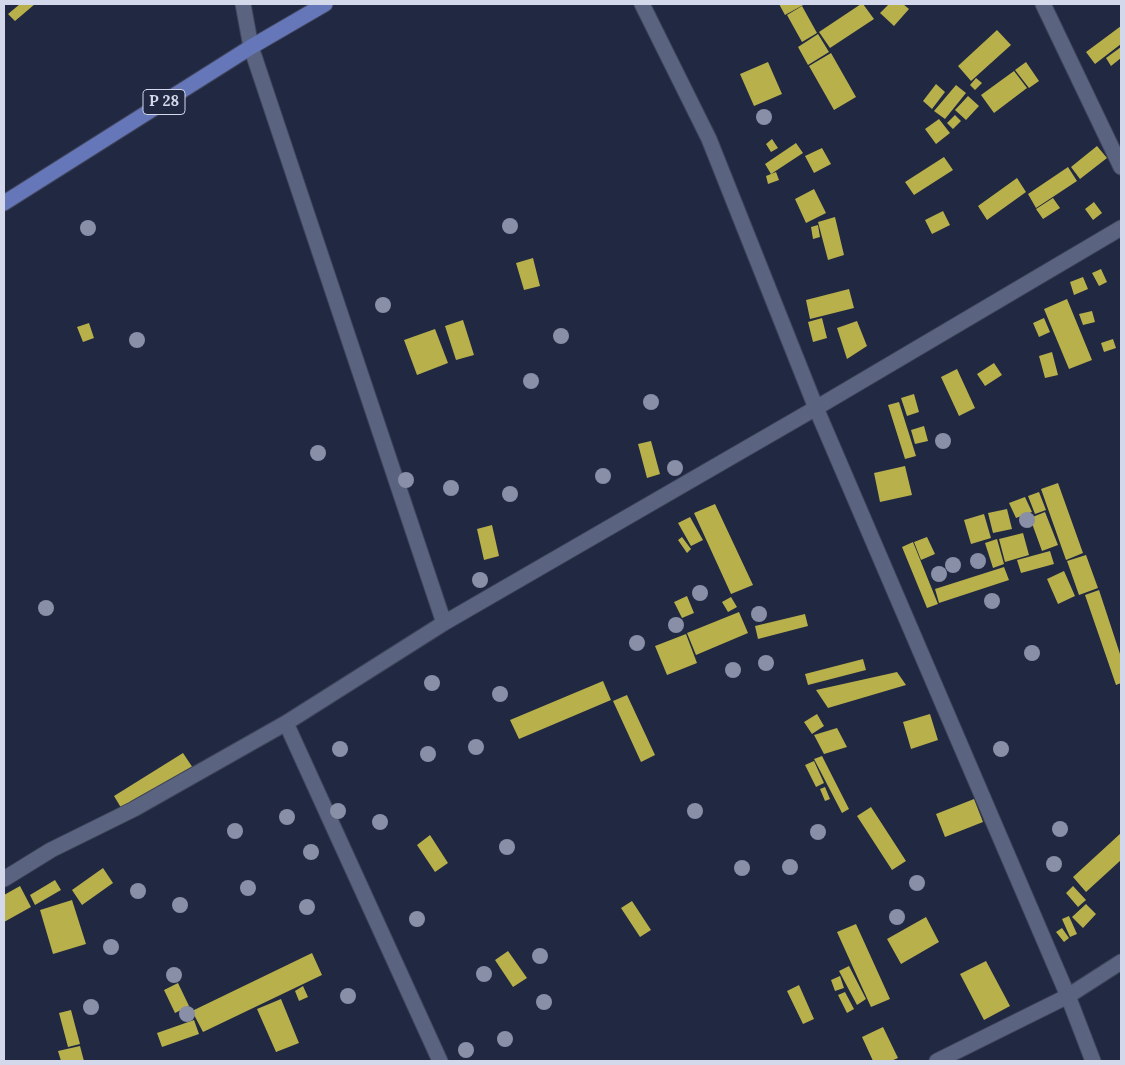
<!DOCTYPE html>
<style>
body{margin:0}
#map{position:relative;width:1125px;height:1065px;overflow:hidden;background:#212842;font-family:Lora,serif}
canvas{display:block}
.frame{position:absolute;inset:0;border:5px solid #d3d9ea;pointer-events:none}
</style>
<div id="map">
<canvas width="1125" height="1065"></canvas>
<div class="frame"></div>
</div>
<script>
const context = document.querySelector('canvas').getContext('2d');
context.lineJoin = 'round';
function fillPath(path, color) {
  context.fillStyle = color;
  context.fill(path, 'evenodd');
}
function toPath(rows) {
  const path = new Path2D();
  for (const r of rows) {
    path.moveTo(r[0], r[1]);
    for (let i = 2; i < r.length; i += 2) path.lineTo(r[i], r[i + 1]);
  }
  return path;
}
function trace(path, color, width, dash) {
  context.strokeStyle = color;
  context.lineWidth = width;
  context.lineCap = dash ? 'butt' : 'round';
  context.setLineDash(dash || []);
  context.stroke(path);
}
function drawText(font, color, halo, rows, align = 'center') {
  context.font = font + ' Lora,serif';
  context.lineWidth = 5;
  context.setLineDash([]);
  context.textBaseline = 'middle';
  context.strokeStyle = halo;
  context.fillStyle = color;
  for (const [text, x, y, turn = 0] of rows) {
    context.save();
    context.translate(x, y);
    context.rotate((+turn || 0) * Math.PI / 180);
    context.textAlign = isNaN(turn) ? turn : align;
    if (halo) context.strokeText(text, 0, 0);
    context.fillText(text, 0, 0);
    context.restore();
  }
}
const building = toPath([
 [20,4,35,4,15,21,8,14],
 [779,4,805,4,785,15],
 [861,4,863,4,874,19,830,48,819,32],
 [889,4,903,4,909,9,894,26,880,13],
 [802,6,817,33,802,42,787,15],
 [1121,26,1121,44,1095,64,1086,52],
 [997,30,1011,45,971,81,958,66],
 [818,34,829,52,808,65,798,47],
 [1121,47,1121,58,1111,66,1106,58],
 [831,53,856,97,834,110,809,66],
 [768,62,782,94,754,106,740,74],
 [1026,62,1039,81,1029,88,1015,70],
 [1014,71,1027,88,994,113,981,95],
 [976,78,982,83,975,90,970,85],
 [936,84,945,92,932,109,923,101],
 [956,85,966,93,945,119,934,111],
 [968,96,979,106,966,120,955,110],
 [955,115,961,121,953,129,947,123],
 [939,119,950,133,936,144,925,129],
 [772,139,778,148,771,152,766,144],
 [796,143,803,153,771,174,765,164],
 [1097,146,1107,158,1080,179,1071,167],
 [822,148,831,164,814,173,805,156],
 [944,157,953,170,914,195,905,182],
 [1068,167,1077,181,1036,208,1028,194],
 [776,172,779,180,768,184,766,176],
 [1017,178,1026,192,987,220,978,206],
 [814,189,826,213,806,223,795,199],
 [1053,198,1060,208,1043,219,1036,209],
 [1094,202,1102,213,1093,220,1085,209],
 [943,211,950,225,932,234,925,220],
 [835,217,844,255,828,260,818,222],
 [818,225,820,237,813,239,811,227],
 [533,258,540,286,524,290,516,263],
 [1101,269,1107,282,1099,286,1092,273],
 [1083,277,1088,289,1074,295,1070,282],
 [849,289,854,308,810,319,806,300],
 [1067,299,1092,360,1069,369,1044,309],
 [1092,311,1095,322,1083,325,1079,314],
 [822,318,827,338,813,342,808,322],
 [1044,318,1050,332,1039,337,1033,323],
 [463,320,474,355,456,360,445,326],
 [857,321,867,346,847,359,837,328],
 [89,323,94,338,83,342,77,327],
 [435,329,448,363,417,375,404,340],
 [1113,339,1116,348,1104,352,1101,343],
 [1052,352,1058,375,1045,378,1039,356],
 [994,363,1002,375,985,386,977,374],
 [957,369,975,408,959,416,941,377],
 [914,394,919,412,907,416,901,398],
 [899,402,916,456,905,459,888,405],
 [924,426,928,441,915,444,911,430],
 [651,441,660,474,647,478,638,444],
 [905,466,912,495,880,502,874,473],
 [1058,483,1083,553,1066,560,1041,489],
 [1039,492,1046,510,1035,514,1028,496],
 [1025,497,1032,512,1016,518,1009,503],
 [715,504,753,585,731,594,694,513],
 [1007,509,1012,529,993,533,988,513],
 [1045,512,1058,545,1042,551,1030,518],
 [984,514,991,538,971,544,964,520],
 [690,517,703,540,691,546,678,523],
 [492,525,499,556,484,560,477,529],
 [1023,533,1029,555,1005,562,999,539],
 [682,537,691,549,687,553,678,540],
 [927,537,935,554,921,560,914,542],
 [997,539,1004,564,993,568,985,543],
 [913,542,938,604,927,608,902,547],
 [1050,551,1054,564,1021,573,1017,560],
 [1086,555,1098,588,1079,595,1067,561],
 [1004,567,1009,580,939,603,935,589],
 [1064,571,1075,596,1058,604,1047,579],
 [1099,590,1121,657,1121,683,1116,685,1085,595],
 [687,596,694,613,682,618,674,602],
 [731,597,737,607,728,612,722,602],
 [739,612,748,633,696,655,687,633],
 [805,614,808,626,758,639,755,626],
 [686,634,697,663,667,675,655,646],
 [863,659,866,670,808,685,805,674],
 [897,672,906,685,828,708,816,690],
 [603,681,611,700,519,739,510,720],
 [627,695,655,755,641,762,613,701],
 [817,714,824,726,812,734,804,722],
 [930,714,938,740,911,749,903,722],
 [837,728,847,747,824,754,814,735],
 [183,753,193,768,123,811,114,796],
 [822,756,849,809,842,813,814,759],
 [814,761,824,783,816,787,805,765],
 [825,787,830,799,825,801,820,789],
 [974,799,983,822,945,837,936,814],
 [871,807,906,861,892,870,857,816],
 [1121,833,1121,860,1086,892,1073,877],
 [430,835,448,863,435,872,417,845],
 [103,868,113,883,82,905,72,890],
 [55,880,61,890,35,905,30,895],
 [20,886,31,907,4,922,4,895],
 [1073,886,1086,900,1078,907,1066,893],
 [72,900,86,944,53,954,40,910],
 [632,901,651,930,640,937,621,908],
 [1086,904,1096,914,1083,928,1072,917],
 [1069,916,1077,934,1070,937,1062,919],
 [926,917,939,942,901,964,887,939],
 [856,924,890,999,871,1007,837,932],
 [1062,928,1069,938,1064,942,1056,932],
 [508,951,527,978,513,987,495,960],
 [312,953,322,975,203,1032,192,1011],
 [986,961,1010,1006,984,1020,960,974],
 [849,966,866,999,857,1005,839,971],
 [840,976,844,988,835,991,831,980],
 [178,983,189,1006,175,1013,164,990],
 [799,985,814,1019,803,1024,787,991],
 [303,986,308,997,299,1001,295,991],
 [845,992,854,1009,847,1013,838,995],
 [281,999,299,1043,276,1052,257,1009],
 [71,1010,80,1044,68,1047,59,1013],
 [194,1020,199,1034,162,1047,157,1033],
 [883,1027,898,1058,891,1061,873,1061,862,1037],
 [80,1046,84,1061,61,1061,58,1051]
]);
const minor = toPath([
 [243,4,251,47,444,623],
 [642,4,709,139,816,408,1068,996,1093,1061],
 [1043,4,1121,167],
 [286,723,440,1061],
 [4,879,51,850,134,809,286,723,444,623,816,408,1121,228],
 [937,1061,1068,996,1121,962]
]);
const major = toPath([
 [4,203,251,47,325,4]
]);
const trees = [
 [764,117],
 [510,226],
 [88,228],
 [383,305],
 [561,336],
 [137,340],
 [531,381],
 [651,402],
 [943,441],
 [318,453],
 [675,468],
 [603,476],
 [406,480],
 [451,488],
 [510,494],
 [1027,520],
 [978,561],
 [953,565],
 [939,574],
 [480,580],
 [700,593],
 [992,601],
 [46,608],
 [759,614],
 [676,625],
 [637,643],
 [1032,653],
 [766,663],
 [733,670],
 [432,683],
 [500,694],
 [476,747],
 [340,749],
 [1001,749],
 [428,754],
 [338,811],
 [695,811],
 [287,817],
 [380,822],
 [1060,829],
 [235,831],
 [818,832],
 [507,847],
 [311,852],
 [1054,864],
 [790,867],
 [742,868],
 [917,883],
 [248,888],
 [138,891],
 [180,905],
 [307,907],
 [897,917],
 [417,919],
 [111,947],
 [540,956],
 [484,974],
 [174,975],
 [348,996],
 [544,1002],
 [91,1007],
 [187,1014],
 [505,1039],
 [466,1050]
];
const shields = [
 [164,102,42]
];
const shieldNames = [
 ["P 28",164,102]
];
fillPath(building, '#b8b04a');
trace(minor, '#3f445a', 17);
trace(major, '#3f445a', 17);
trace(minor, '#5a6481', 15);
trace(major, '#6577b9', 15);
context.fillStyle = '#888fa7';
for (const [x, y] of trees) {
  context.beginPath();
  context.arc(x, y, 8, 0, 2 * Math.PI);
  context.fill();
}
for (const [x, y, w] of shields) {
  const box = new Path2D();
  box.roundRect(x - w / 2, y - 12.5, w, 25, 4);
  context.fillStyle = '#212842';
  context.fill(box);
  trace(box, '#d3d9ea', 1);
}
drawText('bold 15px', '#d3d9ea', null, shieldNames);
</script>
